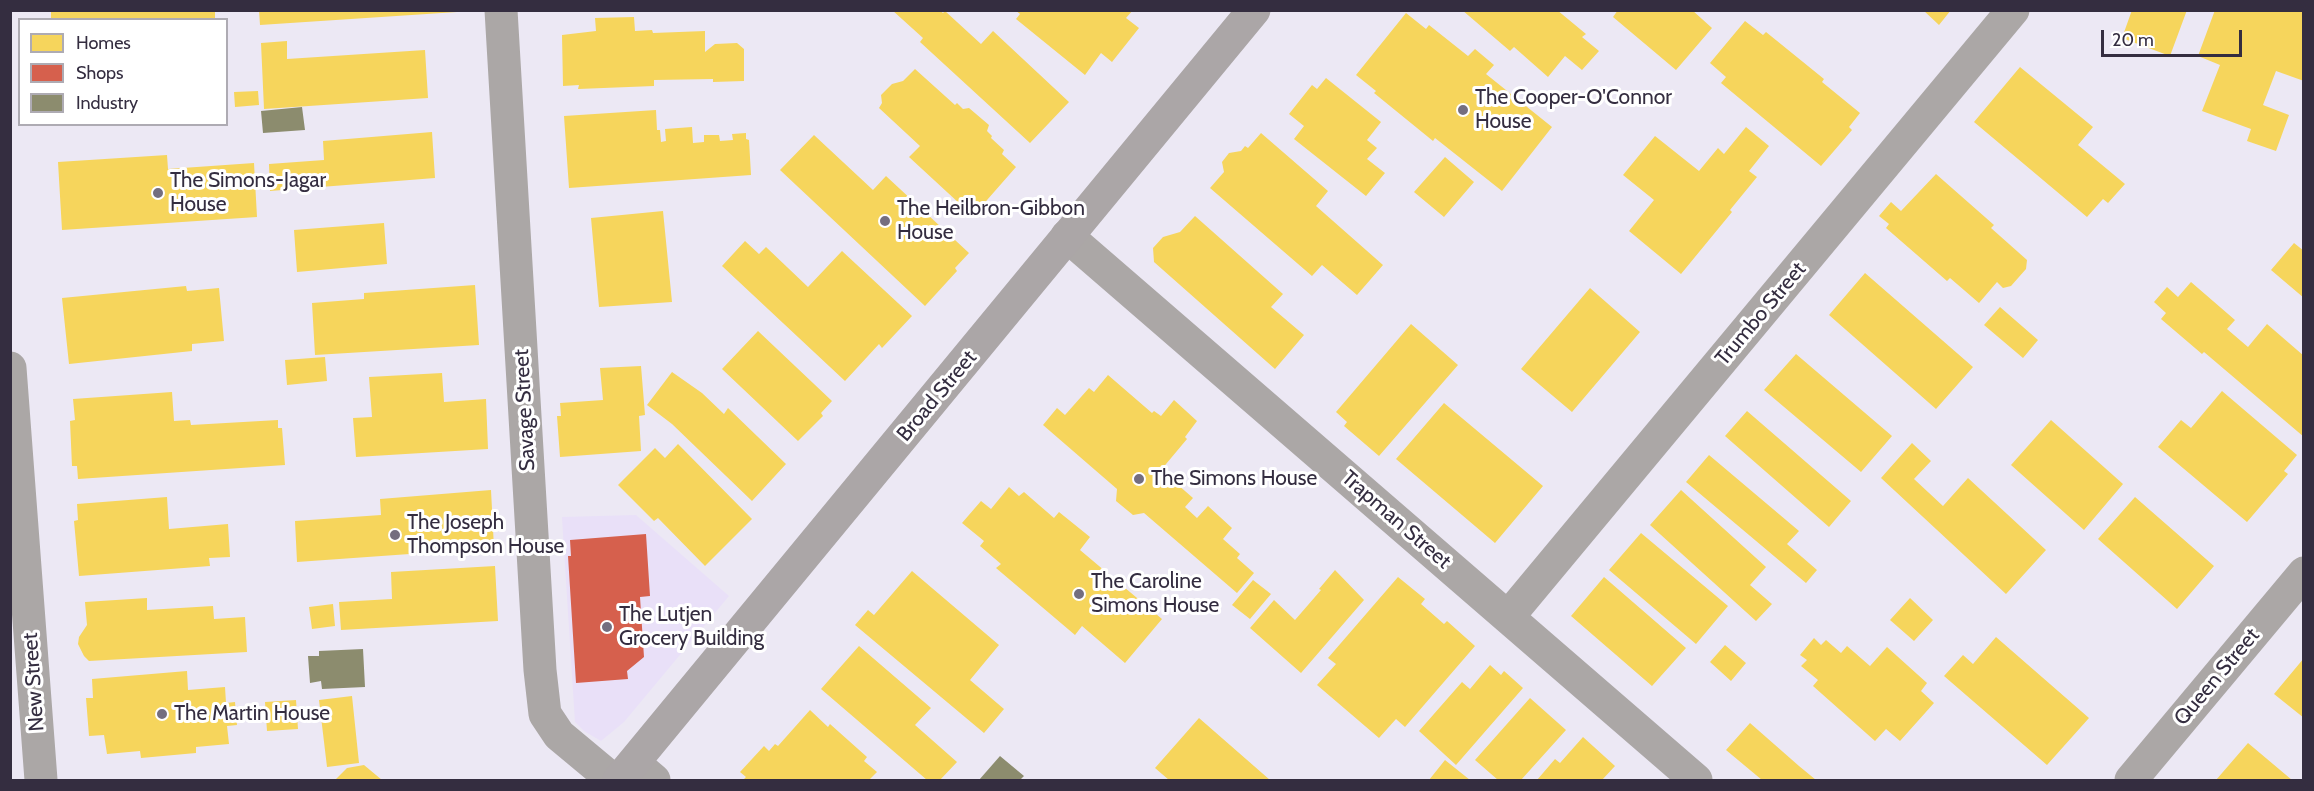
<!DOCTYPE html>
<style>
body{margin:0}
#map{position:relative;width:2314px;height:791px;overflow:hidden;background:#ece8f4;font-family:Cabin,sans-serif}
canvas{display:block}
.frame{position:absolute;inset:0;border:12px solid #342d40;pointer-events:none}
.legend{position:absolute;left:18px;top:18px;width:210px;height:108px;box-sizing:border-box;background:#fff;border:2px solid #aeabb3;margin:0;padding:8px 10px;list-style:none;font-size:18px;color:#342d40}
.legend li{display:flex;align-items:center;gap:12px;height:30px}
.legend b{width:30px;border:2px solid #aeabb3}
.scale{position:absolute;left:2101px;top:30px;width:141px;height:27px;box-sizing:border-box;border:3px solid #342d40;border-top:0;padding-left:8px;font-size:18px;line-height:21px;white-space:nowrap;color:#342d40;-webkit-text-stroke:4px #fff;paint-order:stroke}
</style>
<div id="map">
<canvas width="2314" height="791"></canvas>
<div class="frame"></div>
<ul class="legend">
<li><b style="height:16px;background:#f6d55c"></b>Homes</li>
<li><b style="height:16px;background:#d6604d"></b>Shops</li>
<li><b style="height:16px;background:#8c8c6e"></b>Industry</li>
</ul>
<div class="scale">20 m</div>
</div>
<script>
const context = document.querySelector('canvas').getContext('2d');
context.lineJoin = 'round';
function fillPath(path, color) {
  context.fillStyle = color;
  context.fill(path, 'evenodd');
}
function toPath(rows) {
  const path = new Path2D();
  for (const r of rows) {
    path.moveTo(r[0], r[1]);
    for (let i = 2; i < r.length; i += 2) path.lineTo(r[i], r[i + 1]);
  }
  return path;
}
function trace(path, color, width, dash) {
  context.strokeStyle = color;
  context.lineWidth = width;
  context.lineCap = dash ? 'butt' : 'round';
  context.setLineDash(dash || []);
  context.stroke(path);
}
function drawText(font, color, halo, rows, align = 'center') {
  context.font = font + ' Cabin,sans-serif';
  context.lineWidth = 6;
  context.setLineDash([]);
  context.textBaseline = 'middle';
  context.strokeStyle = halo;
  context.fillStyle = color;
  for (const [text, x, y, turn = 0] of rows) {
    context.save();
    context.translate(x, y);
    context.rotate((+turn || 0) * Math.PI / 180);
    context.textAlign = isNaN(turn) ? turn : align;
    if (halo) context.strokeText(text, 0, 0);
    context.fillText(text, 0, 0);
    context.restore();
  }
}
const built = toPath([
 [636,515,729,596,624,722,601,741,584,731,575,722,562,517]
]);
const homes = toPath([
 [51,10,215,10,215,20,51,20],
 [259,10,457,10,457,12,260,25],
 [892,10,939,10,943,13,945,11,981,44,993,31,1069,102,1030,143,920,42,923,38],
 [1015,10,1133,10,1126,18,1139,28,1112,62,1101,53,1085,75,1016,19,1020,14],
 [1462,10,1557,10,1586,34,1582,37,1599,51,1582,70,1565,56,1548,77,1514,47,1510,51],
 [1618,10,1692,10,1712,28,1676,70,1613,17],
 [1923,10,1951,10,1939,25],
 [2132,10,2187,10,2170,56,2122,38],
 [2215,10,2304,10,2304,81,2276,71,2263,105,2289,115,2276,151,2247,141,2251,129,2202,111,2220,65,2198,56],
 [1406,13,1426,29,1429,25,1468,56,1475,49,1494,65,1486,74,1552,127,1502,191,1435,138,1433,141,1374,93,1376,91,1356,75],
 [634,17,635,31,652,30,653,33,705,31,705,52,715,44,737,43,744,49,744,81,713,82,713,79,654,80,654,86,578,89,579,85,563,86,562,35,596,31,595,18],
 [1745,21,1763,35,1766,32,1824,79,1822,82,1860,113,1849,127,1852,130,1821,166,1721,83,1726,77,1710,63],
 [287,41,287,59,425,50,428,98,264,109,261,43],
 [2020,67,2093,127,2078,145,2125,184,2108,203,2103,199,2087,217,1974,122],
 [915,69,955,105,957,103,963,109,969,108,989,125,987,131,992,136,991,138,1004,150,1002,154,1016,167,973,216,909,157,920,146,879,108,882,103,881,95,892,84,903,81],
 [1326,78,1381,122,1367,140,1377,148,1367,159,1385,173,1366,196,1294,139,1304,126,1289,114,1312,85,1317,89],
 [258,91,259,105,235,107,234,92],
 [656,110,657,130,660,130,661,142,666,141,665,129,692,127,693,143,704,142,704,135,719,135,720,141,733,140,732,134,746,133,746,139,749,140,751,175,569,188,564,116],
 [1746,127,1769,146,1749,171,1757,177,1730,210,1732,212,1681,274,1629,231,1654,200,1623,175,1655,136,1699,171,1718,148,1724,154],
 [432,132,435,178,270,191,269,164,324,160,323,141],
 [1261,133,1328,191,1316,206,1383,265,1357,295,1322,265,1312,276,1210,188,1224,172,1222,162,1229,153,1241,151,1245,146,1248,148],
 [814,135,873,190,886,176,969,253,955,268,957,271,925,306,780,170],
 [167,155,168,169,254,163,257,217,62,230,58,162],
 [1445,157,1474,182,1444,217,1414,192],
 [1936,174,1994,225,1991,228,2027,260,2026,269,2011,286,2003,288,1997,282,1979,303,1950,278,1947,281,1886,228,1889,224,1879,216,1891,202,1901,211],
 [663,211,672,302,599,307,591,218],
 [1195,216,1283,294,1271,307,1304,335,1275,369,1154,262,1153,248,1163,237,1180,232],
 [384,223,387,264,297,272,294,230],
 [745,241,759,254,766,247,808,287,842,251,912,316,882,348,879,344,845,381,722,266],
 [2294,243,2304,251,2304,298,2271,270],
 [1865,273,1973,367,1936,409,1829,315],
 [2191,282,2235,320,2227,329,2248,347,2267,324,2304,356,2304,437,2204,352,2202,354,2161,319,2166,313,2154,302,2167,287,2178,297],
 [475,285,479,345,315,355,312,303,364,299,364,293],
 [186,286,187,291,219,288,224,341,192,344,192,351,69,364,62,298],
 [1590,288,1640,332,1572,412,1521,369],
 [2000,307,2038,340,2023,358,1984,325],
 [1411,324,1458,365,1379,456,1344,426,1347,422,1336,412],
 [758,331,832,401,821,413,823,416,798,441,722,369],
 [1796,354,1892,436,1861,472,1764,390],
 [325,357,327,381,287,385,285,360],
 [641,366,645,415,639,416,641,451,560,457,557,416,561,416,560,403,603,400,600,368],
 [672,372,702,393,724,414,728,408,786,464,752,501,672,424,647,405],
 [442,373,444,402,486,399,488,449,356,457,353,418,372,417,369,377],
 [1108,375,1152,413,1154,411,1161,416,1174,400,1197,421,1185,437,1187,439,1161,470,1193,498,1185,507,1197,518,1208,506,1232,528,1223,539,1240,554,1237,558,1254,573,1237,593,1144,513,1133,515,1116,501,1117,489,1043,425,1057,408,1065,415,1089,388,1094,392],
 [2222,391,2297,455,2284,471,2288,474,2247,522,2158,447,2181,420,2191,428],
 [172,392,174,421,190,420,191,425,278,420,278,428,282,428,285,465,78,479,77,466,72,466,70,421,75,420,73,399],
 [1444,403,1543,486,1495,543,1396,459],
 [1747,411,1851,501,1829,527,1725,436],
 [2051,420,2123,484,2084,530,2011,465],
 [1912,443,1931,461,1914,479,1943,506,1968,478,2046,550,2006,594,1881,478],
 [678,444,752,519,705,566,658,518,654,521,618,485,655,448,665,458],
 [1709,455,1799,531,1787,544,1817,570,1806,583,1686,482],
 [1009,487,1019,496,1024,492,1054,518,1059,512,1090,537,1080,550,1162,619,1125,663,1082,626,1075,635,996,568,1001,564,980,546,984,541,962,523,981,501,991,509],
 [491,490,494,548,297,562,295,521,381,515,380,499],
 [1681,490,1766,567,1750,585,1772,604,1756,621,1650,525],
 [167,497,169,529,228,524,230,557,209,558,210,566,79,576,74,521,78,520,77,504],
 [2135,497,2214,566,2177,609,2098,539],
 [1641,533,1728,606,1696,644,1609,570],
 [495,566,498,621,341,630,339,602,392,599,391,572],
 [1335,570,1364,600,1301,673,1250,628,1274,600,1295,620,1321,590,1319,589],
 [912,571,999,645,970,680,1004,709,984,733,855,625,868,610,874,615],
 [1398,577,1425,599,1421,604,1444,624,1447,621,1475,646,1405,727,1396,719,1379,738,1317,685,1336,664,1328,658],
 [1604,577,1686,648,1652,686,1571,616],
 [1253,580,1271,594,1250,619,1232,605],
 [147,598,147,610,213,606,214,619,245,617,247,652,89,661,84,656,78,644,79,637,87,625,85,602],
 [1910,598,1933,620,1914,641,1890,620],
 [333,604,335,626,312,629,309,607],
 [1996,637,2089,718,2047,765,1944,676,1963,655,1973,664],
 [1814,638,1821,645,1826,640,1841,653,1847,646,1870,666,1887,647,1927,683,1921,691,1934,703,1900,741,1886,729,1875,741,1813,686,1818,680,1801,666,1807,660,1800,655],
 [1725,645,1746,663,1731,681,1710,662],
 [859,646,931,708,915,725,957,762,940,780,927,780,821,689],
 [2304,658,2304,718,2274,694],
 [1490,665,1501,675,1504,671,1523,688,1456,765,1419,731,1462,682,1470,689],
 [187,671,188,690,225,687,226,703,235,702,237,725,227,726,229,744,196,747,196,753,141,758,140,751,107,754,104,735,89,736,86,698,93,698,92,679],
 [352,696,359,763,327,767,319,700],
 [1530,698,1566,730,1521,780,1498,780,1475,760],
 [296,700,298,729,267,731,265,702],
 [810,710,828,727,830,724,867,757,864,761,877,772,869,780,743,780,746,777,740,772,764,746,769,751,775,744,778,746],
 [1199,718,1270,780,1169,780,1155,768],
 [1750,723,1799,766,1816,780,1762,780,1726,750],
 [1583,737,1615,766,1602,780,1537,780,1555,759,1560,763],
 [2248,743,2292,780,2216,780],
 [1445,760,1470,780,1429,780],
 [364,765,382,780,335,780,347,768]
]);
const shops = toPath([
 [646,534,650,596,640,597,644,657,627,671,628,679,576,683,568,556,571,556,570,540]
]);
const industry = toPath([
 [302,107,305,130,263,133,261,111],
 [363,649,365,687,322,689,321,681,310,683,308,656,319,656,319,651],
 [1000,756,1024,776,1020,780,979,780]
]);
const minor = toPath([
 [501,10,540,670,545,714,559,735,613,780],
 [1067,236,1696,780],
 [10,368,41,780],
 [1508,617,2013,10],
 [634,763,654,780],
 [2131,780,2304,573]
]);
const secondary = toPath([
 [619,780,1254,10]
]);
const markers = [
 [1463,110,6,"#746e7f"],
 [158,193,6,"#746e7f"],
 [885,221,6,"#746e7f"],
 [1139,479,6,"#746e7f"],
 [395,535,6,"#746e7f"],
 [1079,594,6,"#746e7f"],
 [607,627,6,"#746e7f"],
 [162,714,6,"#746e7f"]
];
const poiNames = [
 ["The Cooper-O'Connor",1475,98],
 ["House",1475,122],
 ["The Simons-Jagar",170,181],
 ["House",170,205],
 ["The Heilbron-Gibbon",897,209],
 ["House",897,233],
 ["The Simons House",1151,479],
 ["The Joseph",407,523],
 ["Thompson House",407,547],
 ["The Caroline",1091,582],
 ["Simons House",1091,606],
 ["The Lutjen",619,615],
 ["Grocery Building",619,639],
 ["The Martin House",174,714]
];
const streetNames = [
 ["Trumbo Street",1761,314,-50],
 ["Broad Street",937,396,-50],
 ["Savage Street",525,410,-93],
 ["Trapman Street",1396,520,41],
 ["Queen Street",2217,677,-50],
 ["New Street",34,682,-94]
];
fillPath(built, '#e9e0f8');
fillPath(homes, '#f6d55c');
fillPath(shops, '#d6604d');
fillPath(industry, '#8c8c6e');
trace(minor, '#aba7a6', 33);
trace(secondary, '#aba6a7', 33);
for (const [x, y, r, color] of markers) {
  const dot = new Path2D();
  dot.arc(x, y, r, 0, 2 * Math.PI);
  context.fillStyle = color;
  context.fill(dot);
  trace(dot, '#fff', 2);
}
drawText('21px', '#342d40', '#fff', poiNames, 'left');
drawText('21px', '#342d40', '#fff', streetNames);
</script>
